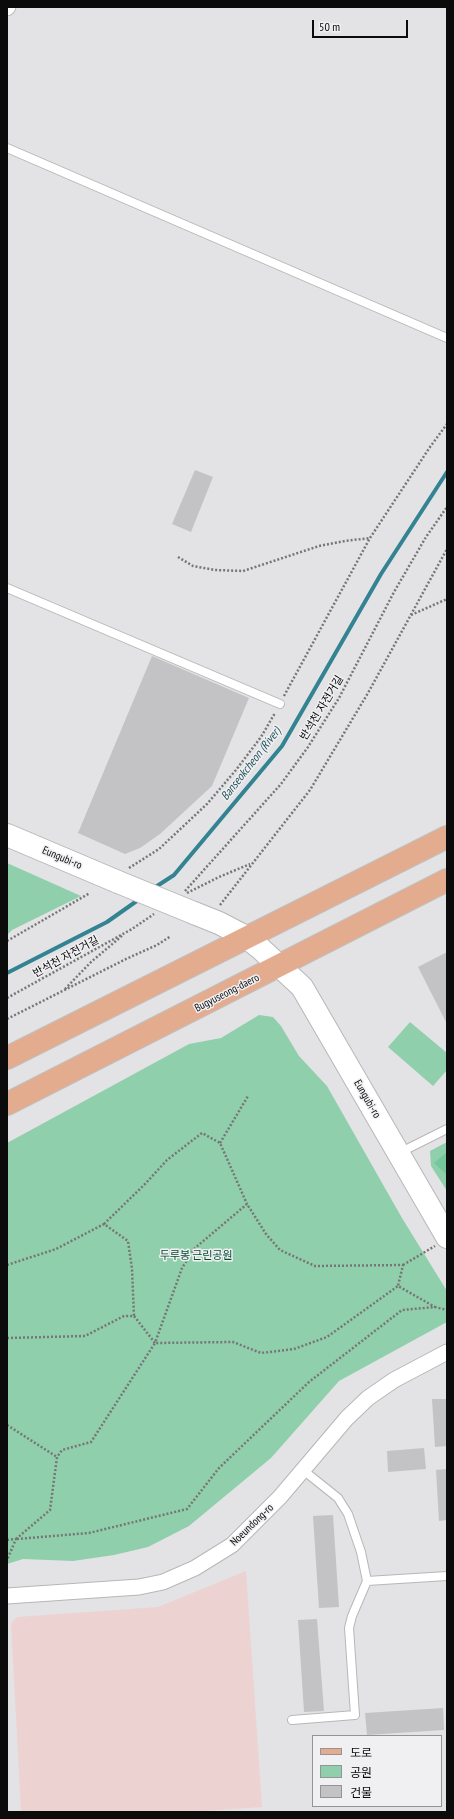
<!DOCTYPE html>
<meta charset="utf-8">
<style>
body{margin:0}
#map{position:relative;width:454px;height:1819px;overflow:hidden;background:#e3e3e5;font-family:"PT Sans Narrow","Noto Sans KR",sans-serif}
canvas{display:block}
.frame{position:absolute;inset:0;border:8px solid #0b0b0c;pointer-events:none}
.legend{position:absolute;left:312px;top:1735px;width:130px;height:72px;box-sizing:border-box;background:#f0f0f2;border:1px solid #949496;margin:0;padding:5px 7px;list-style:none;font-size:12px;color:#0b0b0c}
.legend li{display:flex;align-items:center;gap:8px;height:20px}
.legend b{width:20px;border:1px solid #949496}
.scale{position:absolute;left:312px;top:20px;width:96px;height:18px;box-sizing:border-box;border:2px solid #0b0b0c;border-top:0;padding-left:5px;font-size:12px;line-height:14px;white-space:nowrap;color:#0b0b0c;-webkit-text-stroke:3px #f0f0f2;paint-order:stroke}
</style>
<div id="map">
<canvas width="454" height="1819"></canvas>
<div class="frame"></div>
<ul class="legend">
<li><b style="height:5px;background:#e3ac8f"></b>도로</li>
<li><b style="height:11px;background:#90cfac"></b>공원</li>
<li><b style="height:11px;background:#c3c3c5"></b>건물</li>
</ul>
<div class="scale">50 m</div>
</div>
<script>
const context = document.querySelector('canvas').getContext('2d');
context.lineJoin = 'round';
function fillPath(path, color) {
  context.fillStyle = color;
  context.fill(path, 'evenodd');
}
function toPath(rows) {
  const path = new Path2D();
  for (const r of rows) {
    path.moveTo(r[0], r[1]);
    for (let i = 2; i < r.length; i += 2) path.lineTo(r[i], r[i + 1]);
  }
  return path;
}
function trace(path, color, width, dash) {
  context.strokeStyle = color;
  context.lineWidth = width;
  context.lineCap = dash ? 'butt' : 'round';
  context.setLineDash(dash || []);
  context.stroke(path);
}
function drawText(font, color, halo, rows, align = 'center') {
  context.font = font + ' "PT Sans Narrow","Noto Sans KR",sans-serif';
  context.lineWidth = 3;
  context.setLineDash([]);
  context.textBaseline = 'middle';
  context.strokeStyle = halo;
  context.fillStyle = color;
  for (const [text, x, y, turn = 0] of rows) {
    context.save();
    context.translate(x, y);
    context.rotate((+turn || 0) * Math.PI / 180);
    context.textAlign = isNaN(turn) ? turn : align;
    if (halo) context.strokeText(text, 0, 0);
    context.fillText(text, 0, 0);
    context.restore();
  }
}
const education = toPath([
 [246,1571,262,1807,189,1812,21,1812,11,1623,17,1617,158,1607]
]);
const green = toPath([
 [7,863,81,896,12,930,7,935],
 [259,1015,273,1017,281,1026,299,1056,327,1086,402,1218,447,1291,447,1322,339,1381,271,1458,189,1526,148,1547,114,1555,73,1561,23,1559,7,1564,7,1143,189,1044,221,1038],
 [410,1022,447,1053,447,1070,433,1086,388,1047],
 [447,1142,447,1191,431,1166,430,1151]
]);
const forest = toPath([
 [447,1152,447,1175,434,1163]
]);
const stream = toPath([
 [154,888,174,875,282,746,381,574,447,472],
 [7,973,107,922,141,898]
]);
const building = toPath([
 [195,470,213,477,191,532,172,524],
 [152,656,249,698,212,786,160,834,140,848,125,854,78,833],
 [447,952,447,1024,418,967],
 [432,1399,447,1399,447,1446,435,1447],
 [424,1448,426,1469,388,1472,387,1451],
 [447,1469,447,1520,439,1521,436,1470],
 [333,1515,339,1607,319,1608,313,1516],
 [317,1619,324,1711,304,1712,298,1620],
 [443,1708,444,1730,367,1735,365,1713]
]);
const path = toPath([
 [178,557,193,566,215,570,243,571,319,546,345,541,370,538],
 [411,615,447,599],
 [284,696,370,538,430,447,447,424],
 [129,868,159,849,207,804,236,770,261,737,275,713],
 [185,891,281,784,308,747,339,698,394,592,426,537,447,507],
 [187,893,219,877,250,864],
 [220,905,310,790,368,693,447,549],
 [7,941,90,893],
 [65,989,91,962,123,935],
 [7,998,132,929,154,914],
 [7,1019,126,959,157,945,171,936],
 [220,1143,248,1096],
 [104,1224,145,1184,167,1160,202,1133,220,1143,247,1204],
 [7,1265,56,1249,104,1224,128,1241,132,1269,134,1316],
 [403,1265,435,1246],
 [7,1338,85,1336,124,1316,134,1316,155,1343,182,1268,195,1248,247,1204,266,1234,280,1250,315,1266,403,1265,398,1286,435,1307],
 [7,1425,57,1457],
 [16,1539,50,1510,57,1457,62,1450,91,1442,155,1343,233,1342,261,1353,294,1349,327,1337,398,1286],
 [17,1539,89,1533,187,1509,219,1468,309,1382,402,1310,435,1307,447,1310],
 [7,1540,16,1539,7,1560]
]);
const lane = toPath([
 [7,148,447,338],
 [7,588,280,704],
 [399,1153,447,1129],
 [367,1581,447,1576],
 [292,1720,355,1715,349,1628,352,1616,367,1581,361,1552,348,1514,338,1498,303,1470]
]);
const street = toPath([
 [7,8,8,7],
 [7,1596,139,1587,163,1582,195,1568,232,1545,280,1497,347,1418,368,1398,394,1380,447,1352]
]);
const secondary = toPath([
 [7,835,118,882],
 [194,913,219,923,246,937,261,949,302,987,447,1237]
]);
const primary = toPath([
 [7,1058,447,837],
 [7,1104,447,880]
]);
const secondaryBridge = toPath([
 [118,882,194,913]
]);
const streetNames = [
 ["반석천 자전거길",322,708,-59],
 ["Eungubi-ro",62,858,23],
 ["반석천 자전거길",66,957,-29],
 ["Bugyuseong-daero",227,993,-27],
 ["Eungubi-ro",367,1099,60],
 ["Noeundong-ro",252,1525,-44]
];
const parkNames = [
 ["두루봉 근린공원",196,1256]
];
const waterNames = [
 ["Banseokcheon (River)",251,764,-52]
];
fillPath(education, '#edd2d2');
fillPath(green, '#90cfac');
fillPath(forest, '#73c79b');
trace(stream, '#338392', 4);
fillPath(building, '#c3c3c5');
trace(lane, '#b7b7b8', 10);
trace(street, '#b7b7b8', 17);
trace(secondary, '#b7b7b8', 24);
trace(primary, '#c0c0c0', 24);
trace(path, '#767677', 2.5, [2, 2]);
trace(lane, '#fff', 8);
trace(street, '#fff', 15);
trace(secondary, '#fff', 22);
trace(primary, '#e3ac8f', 22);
trace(secondaryBridge, '#b7b7b8', 24, []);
trace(secondaryBridge, '#fff', 22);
drawText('11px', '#0b0b0c', '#f0f0f2', streetNames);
drawText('11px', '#044b2f', '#f0f0f2', parkNames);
drawText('italic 12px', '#25555e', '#f0f0f2', waterNames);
</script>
